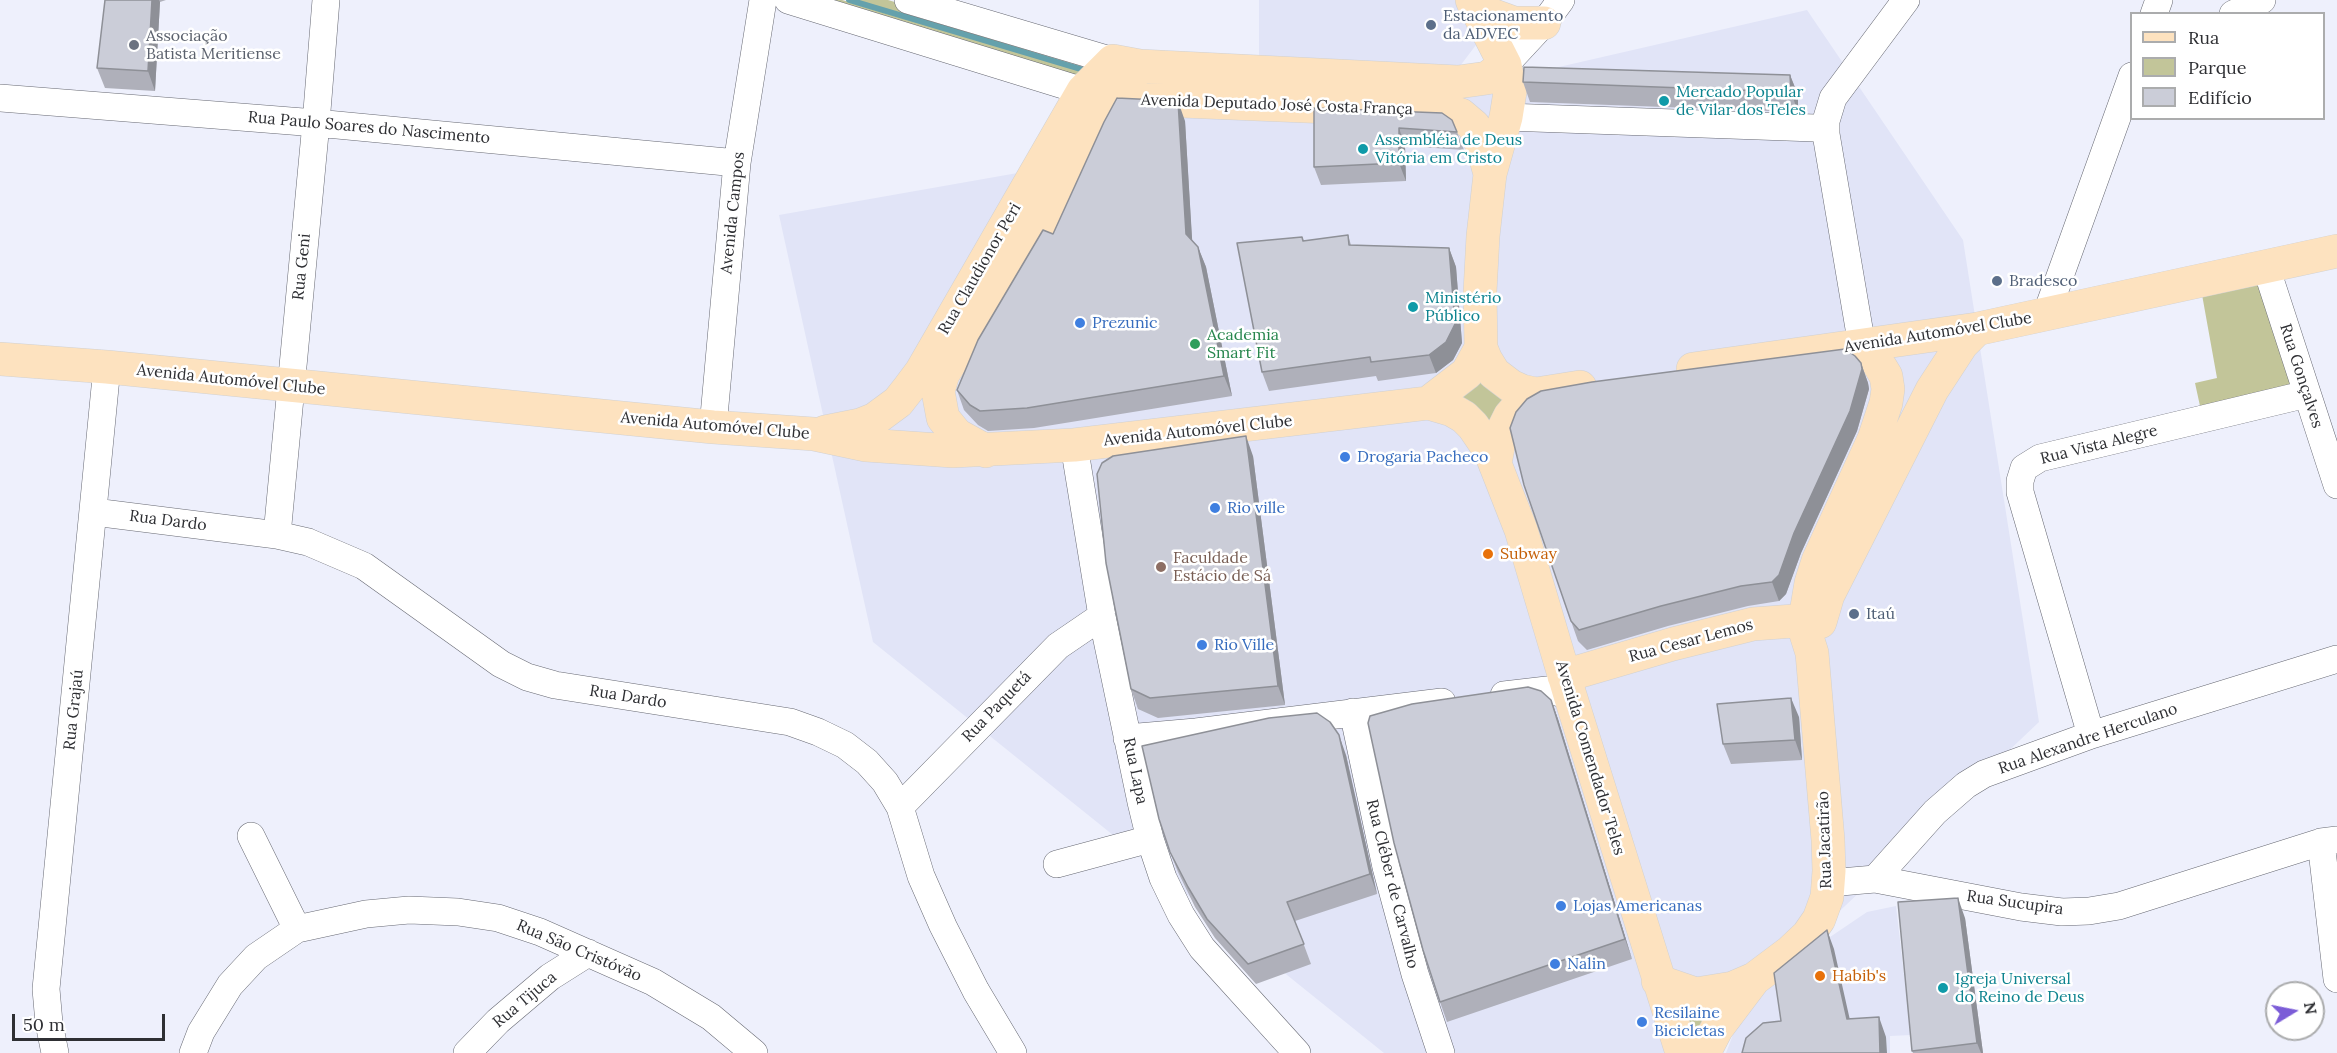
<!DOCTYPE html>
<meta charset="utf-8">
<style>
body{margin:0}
#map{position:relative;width:2337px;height:1053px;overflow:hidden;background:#eef0fc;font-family:Lora,serif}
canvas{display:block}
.legend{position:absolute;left:2130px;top:12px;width:195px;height:108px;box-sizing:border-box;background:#fff;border:2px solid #abacad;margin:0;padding:8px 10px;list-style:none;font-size:18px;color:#2e2f33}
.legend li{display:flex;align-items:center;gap:12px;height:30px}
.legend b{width:30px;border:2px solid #abacad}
.north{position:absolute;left:2265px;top:981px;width:60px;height:60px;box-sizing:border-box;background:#fff;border:2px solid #abacad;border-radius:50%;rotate:80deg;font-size:16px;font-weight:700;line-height:24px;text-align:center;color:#2e2f33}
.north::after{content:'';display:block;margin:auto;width:21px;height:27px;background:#7b5cd7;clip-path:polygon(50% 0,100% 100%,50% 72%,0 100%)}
.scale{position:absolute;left:12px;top:1014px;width:153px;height:27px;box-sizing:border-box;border:3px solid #2e2f33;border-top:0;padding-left:8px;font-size:18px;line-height:21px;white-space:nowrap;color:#2e2f33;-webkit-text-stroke:4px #fff;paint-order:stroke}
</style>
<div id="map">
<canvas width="2337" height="1053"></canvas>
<ul class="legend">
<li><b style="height:8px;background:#fde2bf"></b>Rua</li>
<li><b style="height:16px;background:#c2c599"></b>Parque</li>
<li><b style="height:16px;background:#cbcdd8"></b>Edifício</li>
</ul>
<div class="north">N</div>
<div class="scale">50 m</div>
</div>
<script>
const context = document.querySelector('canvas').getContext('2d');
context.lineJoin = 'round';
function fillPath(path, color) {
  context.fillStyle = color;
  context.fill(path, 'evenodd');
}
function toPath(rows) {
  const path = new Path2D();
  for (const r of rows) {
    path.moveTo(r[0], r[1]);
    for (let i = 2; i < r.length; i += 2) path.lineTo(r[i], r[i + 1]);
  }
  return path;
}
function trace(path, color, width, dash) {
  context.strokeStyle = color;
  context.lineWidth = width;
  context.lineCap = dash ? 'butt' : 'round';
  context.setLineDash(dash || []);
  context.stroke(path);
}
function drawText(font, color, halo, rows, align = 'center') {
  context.font = font + ' Lora,serif';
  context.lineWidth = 5;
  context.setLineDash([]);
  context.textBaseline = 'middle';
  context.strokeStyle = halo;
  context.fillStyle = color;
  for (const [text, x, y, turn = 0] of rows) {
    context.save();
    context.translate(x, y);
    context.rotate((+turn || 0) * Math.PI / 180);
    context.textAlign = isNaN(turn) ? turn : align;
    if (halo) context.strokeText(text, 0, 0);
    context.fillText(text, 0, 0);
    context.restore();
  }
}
const built = toPath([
 [1259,0,1458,0,1464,10,1476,45,1460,66,1259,57],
 [1807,10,1963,240,2039,722,1768,979,1867,912,1896,906,1911,1035,1890,1036,1890,1053,1726,1053,1739,1019,1690,1053,1384,1053,873,642,779,215,1097,159,1124,111,1376,109]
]);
const green = toPath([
 [805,0,842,0,1093,73,1091,81],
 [853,0,888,0,1096,62,1094,70],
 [2257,280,2296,388,2200,406,2195,383,2217,378,2201,289],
 [1473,377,1507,399,1496,427,1457,397],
 [1676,998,1717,999,1697,1053]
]);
const stream = toPath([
 [849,0,1087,71]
]);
const minor = toPath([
 [788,0,1083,91],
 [908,0,1113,61],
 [2154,14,2159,0],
 [2233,14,2262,0],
 [1505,65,1544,23,1561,0],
 [0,98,316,123,737,163],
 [1506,117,1815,128,1821,129,1826,134],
 [2266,267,2337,485],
 [2046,315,2132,76],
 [1862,346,1826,134,1826,121,1833,98,1906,0],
 [713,427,737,163,763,0],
 [1074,445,1102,616,1141,802,1150,839,1163,878,1181,915,1202,948,1297,1053],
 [94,512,277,535,308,542,364,566,501,664,527,677,555,685,790,722,818,732,845,745,867,762,885,782,900,807,921,876,943,926,976,991,1013,1053],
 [277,535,316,123,326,0],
 [1504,695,1547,690,1570,695],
 [1353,712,1386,867,1415,974,1441,1053],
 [2091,735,2020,492,2020,481,2024,468,2040,458,2307,394],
 [1127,738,1196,732,1442,702],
 [900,807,1058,646,1102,616],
 [251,836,297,929],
 [2321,842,2337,979],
 [1057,864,1150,839],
 [1875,879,1935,812,1966,785,1984,774,2091,735,2337,659],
 [1829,883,1875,879,2021,907,2062,912,2089,911,2119,906,2321,842,2337,840],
 [55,1053,49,1023,46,989,107,367],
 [193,1053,201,1032,230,985,256,957,297,929,366,914,409,910,458,912,498,918,540,932,653,982,711,1017,754,1053],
 [467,1053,498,1021,550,977,588,953]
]);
const major = toPath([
 [1472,0,1505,65,1510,92,1506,117,1490,174,1483,236,1480,292,1481,348,1486,360,1494,373,1511,386,1522,391,1536,394,1580,387],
 [1474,5,1492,15,1514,23,1544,23],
 [1132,99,1452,112,1461,115,1474,126,1483,148,1490,174],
 [0,359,107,367,713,427,814,434,866,445,953,451,1074,445,1428,403,1452,410,1464,417,1473,426,1490,451,1521,530,1570,695,1682,1053],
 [1693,369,1977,329,2337,251],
 [1428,403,1467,373,1481,348],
 [825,432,860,425,875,419,898,402,909,388,921,372,1083,91,1113,61,1140,66,1458,82,1487,78,1505,65],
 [986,451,957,435,943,418,938,391,943,374,1060,193,1121,87,1140,66],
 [1495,464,1500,436,1510,416,1516,409,1536,394],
 [1820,622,1828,595,1932,390,1962,344,1977,329],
 [1564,676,1673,644,1753,624,1821,619],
 [1658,981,1696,994,1733,988,1754,979],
 [1704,1053,1717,1028,1754,979,1790,952,1808,935,1819,919,1827,897,1829,871,1828,840,1812,653,1806,634,1805,619,1811,583,1818,561,1874,439,1886,403,1888,389,1886,376,1872,353,1862,346]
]);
const wall = toPath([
 [105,0,166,0,160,2,155,91,105,88,97,68],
 [1790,75,1798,95,1798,112,1530,102,1523,82],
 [1314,108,1457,132,1464,150,1405,146,1406,181,1321,185,1314,167],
 [1185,121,1192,241,1198,247,1206,267,1232,396,1034,428,988,431,978,425,964,410,957,390,1053,234],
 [1348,235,1351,245,1449,248,1456,267,1462,343,1453,360,1436,373,1378,381,1376,376,1269,391,1262,372,1302,237,1304,241],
 [1861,363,1868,383,1869,389,1857,431,1801,553,1786,594,1779,601,1748,606,1668,626,1587,650,1578,641,1571,621],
 [1253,456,1285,705,1158,718,1138,709,1131,689],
 [1551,700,1558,719,1632,959,1447,1022,1440,1002],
 [1799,717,1802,760,1731,764,1723,744],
 [1346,755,1377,894,1295,921,1311,964,1256,984,1215,938,1195,907,1178,872,1170,852],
 [1965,918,1983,1053,1913,1053,1912,1051]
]);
const shadedWall = toPath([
 [152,0,159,0,160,2,155,91,148,71],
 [1790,75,1798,95,1798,112,1791,92],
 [1178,101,1185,121,1193,254,1186,234],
 [1399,128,1405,146,1406,181,1399,163],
 [1198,247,1206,267,1232,396,1224,376],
 [1449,248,1456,267,1462,343,1453,360,1436,373,1429,355],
 [1861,363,1868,383,1869,389,1857,431,1801,553,1786,594,1779,601,1772,582,1794,533],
 [1246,436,1253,456,1285,705,1278,686],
 [1791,698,1799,717,1802,760,1795,740],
 [1551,700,1558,719,1632,959,1625,939],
 [1339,735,1346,755,1377,894,1370,874],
 [1958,898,1965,918,1983,1053,1981,1053,1977,1043],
 [1827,930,1834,949,1854,1038,1847,1019],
 [1879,1017,1886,1037,1887,1053,1880,1053]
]);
const building = toPath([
 [105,0,152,0,148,71,97,68,105,0],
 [1524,67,1790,75,1791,92,1523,82,1524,67],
 [1117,98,1178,101,1186,234,1198,247,1224,376,1027,408,980,411,970,405,957,390,978,340,1043,230,1053,234,1104,122,1117,98],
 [1314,108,1442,113,1452,120,1457,132,1399,128,1399,163,1314,167,1314,108],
 [1348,235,1349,245,1449,248,1455,324,1446,342,1429,355,1371,362,1370,357,1262,372,1237,243,1302,237,1303,241,1348,235],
 [1845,349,1855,356,1861,363,1862,369,1850,411,1794,533,1779,575,1772,582,1741,586,1661,606,1579,630,1571,621,1524,485,1510,428,1516,412,1527,399,1541,391,1592,382,1845,349],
 [1246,436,1278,686,1150,698,1131,689,1106,563,1097,474,1102,463,1113,456,1246,436],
 [1528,687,1541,691,1551,700,1625,939,1440,1002,1423,950,1394,843,1368,723,1370,716,1412,704,1528,687],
 [1791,698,1795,740,1723,744,1717,704,1791,698],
 [1317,713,1330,722,1339,735,1370,874,1287,902,1304,944,1248,964,1207,919,1188,887,1170,852,1159,819,1142,746,1269,718,1317,713],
 [1958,898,1977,1043,1912,1051,1898,902,1958,898],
 [1827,930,1847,1019,1879,1017,1880,1053,1742,1053,1746,1038,1763,1023,1781,1021,1774,973,1827,930]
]);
const markers = [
 [1431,25,6,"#5c6f8a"],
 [134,45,6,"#6b7280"],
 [1664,101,6,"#0f9aa8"],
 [1363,149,6,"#0f9aa8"],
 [1997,281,6,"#5c6f8a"],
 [1413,307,6,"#0f9aa8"],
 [1080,323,6,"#3f7fe0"],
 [1195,344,6,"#2e9e5b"],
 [1345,457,6,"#3f7fe0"],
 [1215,508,6,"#3f7fe0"],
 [1488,554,6,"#e8710a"],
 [1161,567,6,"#8d6e63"],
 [1854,614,6,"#5c6f8a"],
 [1202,645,6,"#3f7fe0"],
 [1561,906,6,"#3f7fe0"],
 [1555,964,6,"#3f7fe0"],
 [1820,976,6,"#e8710a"],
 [1943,988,6,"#0f9aa8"],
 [1642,1022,6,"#3f7fe0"]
];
const serviceNames = [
 ["Estacionamento",1443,16],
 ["da ADVEC",1443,34],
 ["Bradesco",2009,281],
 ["Itaú",1866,614]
];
const worshipNames = [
 ["Associação",146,36],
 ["Batista Meritiense",146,54]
];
const cultureNames = [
 ["Mercado Popular",1676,92],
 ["de Vilar dos Teles",1676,110],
 ["Assembléia de Deus",1375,140],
 ["Vitória em Cristo",1375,158],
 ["Ministério",1425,298],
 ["Público",1425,316],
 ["Igreja Universal",1955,979],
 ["do Reino de Deus",1955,997]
];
const streetNames = [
 ["Avenida Deputado José Costa França",1277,105,2],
 ["Rua Paulo Soares do Nascimento",369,128,5],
 ["Avenida Campos",733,213,-84],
 ["Rua Geni",302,267,-84],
 ["Rua Claudionor Peri",980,269,-60],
 ["Avenida Automóvel Clube",1938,333,-9],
 ["Rua Gonçalves",2301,376,72],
 ["Avenida Automóvel Clube",231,380,6],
 ["Avenida Automóvel Clube",715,426,5],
 ["Avenida Automóvel Clube",1198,431,-6],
 ["Rua Vista Alegre",2099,445,-14],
 ["Rua Dardo",168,521,7],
 ["Rua Cesar Lemos",1691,641,-15],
 ["Rua Dardo",628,697,9],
 ["Rua Paquetá",997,707,-46],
 ["Rua Grajaú",74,710,-84],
 ["Rua Alexandre Herculano",2088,739,-19],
 ["Avenida Comendador Teles",1590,758,73],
 ["Rua Lapa",1135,771,78],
 ["Rua Jacatirão",1825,840,-92],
 ["Rua Cléber de Carvalho",1392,884,76],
 ["Rua Sucupira",2015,903,8],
 ["Rua São Cristóvão",579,951,23],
 ["Rua Tijuca",525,1000,-40]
];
const shopNames = [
 ["Prezunic",1092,323],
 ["Drogaria Pacheco",1357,457],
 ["Rio ville",1227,508],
 ["Rio Ville",1214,645],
 ["Lojas Americanas",1573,906],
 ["Nalin",1567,964],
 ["Resilaine",1654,1013],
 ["Bicicletas",1654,1031]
];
const leisureNames = [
 ["Academia",1207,335],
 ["Smart Fit",1207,353]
];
const foodNames = [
 ["Subway",1500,554],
 ["Habib's",1832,976]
];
const educationNames = [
 ["Faculdade",1173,558],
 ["Estácio de Sá",1173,576]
];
fillPath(built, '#e1e4f7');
fillPath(green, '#c2c599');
trace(stream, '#65a1ac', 6);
trace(minor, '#676973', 28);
trace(major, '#d1d1d2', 34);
trace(minor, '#fff', 27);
trace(major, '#fde2bf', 33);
fillPath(wall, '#afb0ba');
fillPath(shadedWall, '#8e9097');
fillPath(building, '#cbcdd8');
trace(building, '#8e9097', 1.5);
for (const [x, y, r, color] of markers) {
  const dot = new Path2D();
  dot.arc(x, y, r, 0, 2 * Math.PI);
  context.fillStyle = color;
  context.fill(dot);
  trace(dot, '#fff', 2);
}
drawText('16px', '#4e5e75', '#fff', serviceNames, 'left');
drawText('16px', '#5b616d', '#fff', worshipNames, 'left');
drawText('16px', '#0d838f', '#fff', cultureNames, 'left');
drawText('16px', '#2e2f33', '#fff', streetNames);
drawText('16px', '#366cbe', '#fff', shopNames, 'left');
drawText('16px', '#27864d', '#fff', leisureNames, 'left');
drawText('16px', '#c56008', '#fff', foodNames, 'left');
drawText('16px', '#785e54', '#fff', educationNames, 'left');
</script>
